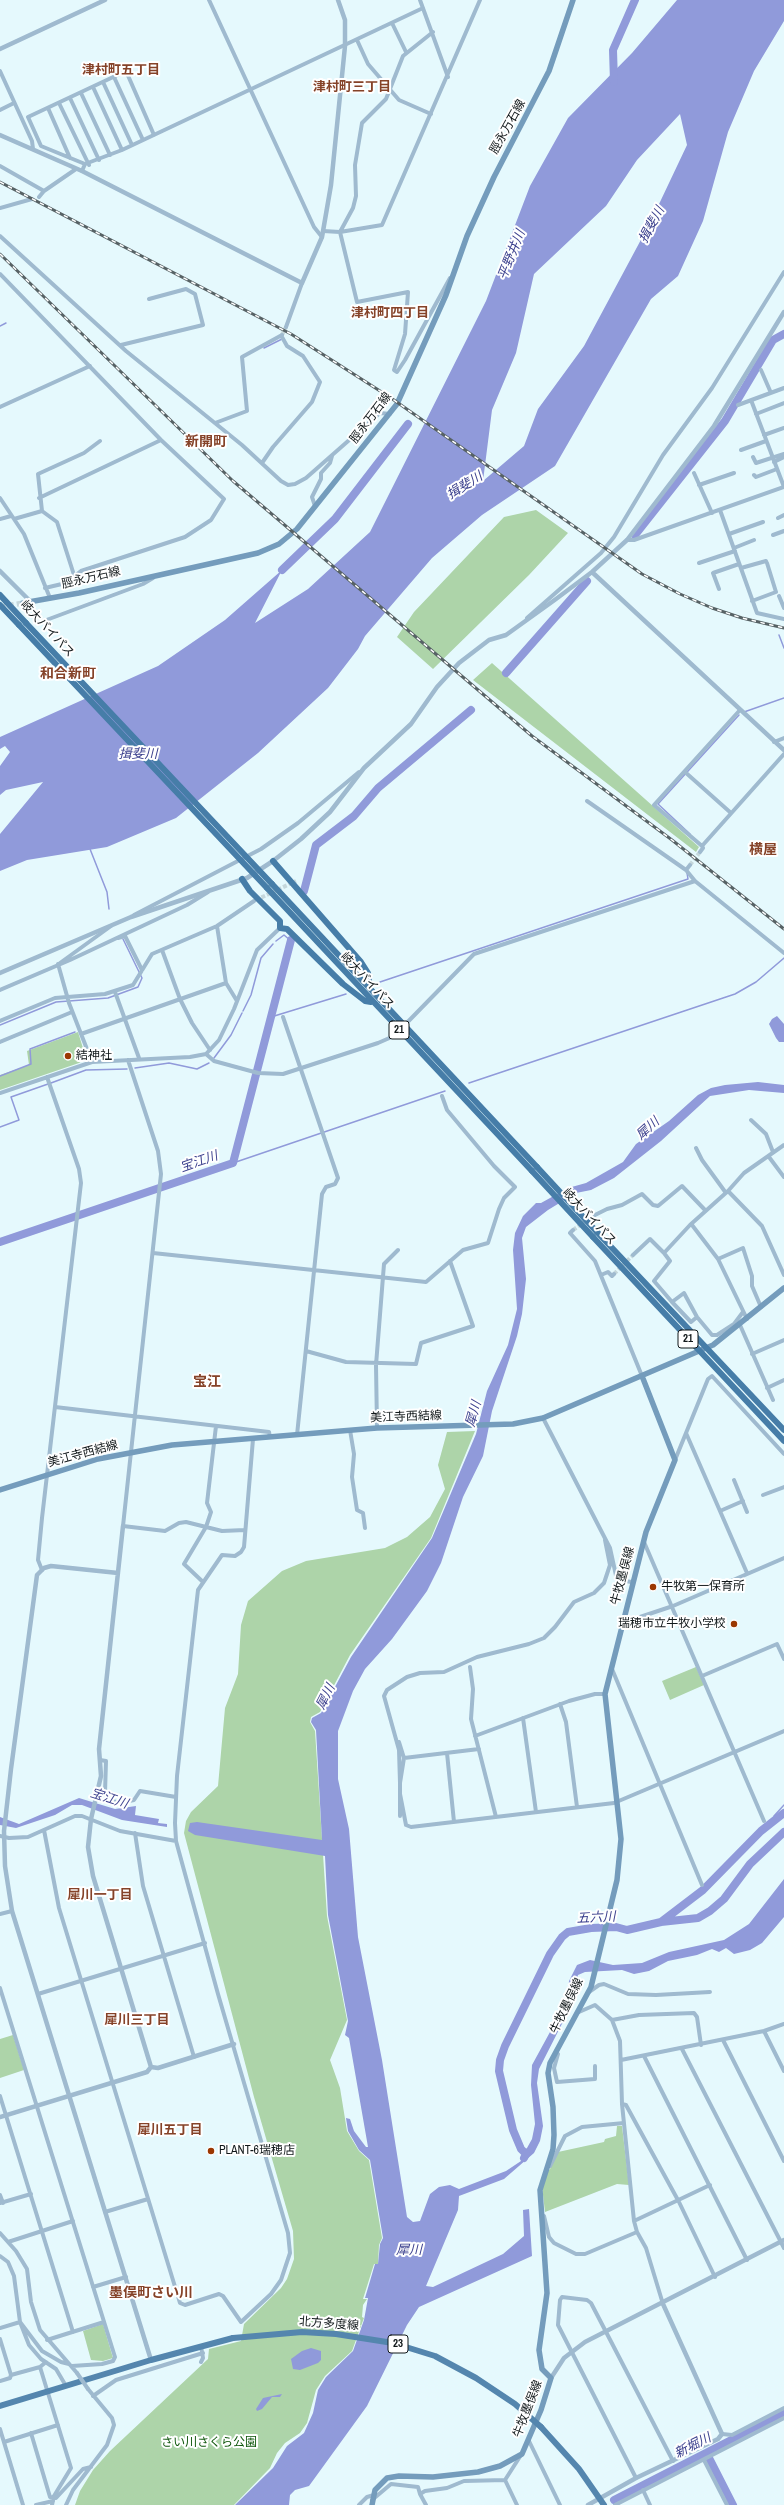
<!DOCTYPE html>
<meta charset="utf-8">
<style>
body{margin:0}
canvas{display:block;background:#e5f9fd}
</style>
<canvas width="784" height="2505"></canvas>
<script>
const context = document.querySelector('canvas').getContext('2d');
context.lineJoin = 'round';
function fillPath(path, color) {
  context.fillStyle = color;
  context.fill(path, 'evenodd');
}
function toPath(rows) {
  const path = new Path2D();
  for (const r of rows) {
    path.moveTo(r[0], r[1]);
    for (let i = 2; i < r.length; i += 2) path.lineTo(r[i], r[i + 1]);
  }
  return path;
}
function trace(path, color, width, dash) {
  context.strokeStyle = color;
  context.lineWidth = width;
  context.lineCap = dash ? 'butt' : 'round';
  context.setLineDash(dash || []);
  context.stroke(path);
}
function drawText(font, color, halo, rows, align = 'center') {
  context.font = font + ' "Archivo Narrow","Noto Sans JP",sans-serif';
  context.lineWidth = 4;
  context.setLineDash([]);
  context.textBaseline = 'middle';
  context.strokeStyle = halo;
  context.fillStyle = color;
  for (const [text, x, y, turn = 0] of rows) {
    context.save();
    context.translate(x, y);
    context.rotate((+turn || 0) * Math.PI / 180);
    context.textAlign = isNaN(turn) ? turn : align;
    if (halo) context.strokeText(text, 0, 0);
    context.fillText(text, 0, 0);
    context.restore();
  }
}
const green = toPath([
 [536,510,568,533,529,575,433,669,397,637,414,612,504,517],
 [492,663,699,847,696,852,473,680],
 [78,1032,86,1058,79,1063,0,1090,0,1075,29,1065,27,1051],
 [475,1431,431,1538,350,1655,320,1712,311,1717,310,1722,315,1731,327,1916,347,2020,330,2060,340,2088,347,2131,359,2151,369,2160,382,2238,379,2245,378,2264,374,2264,363,2299,367,2299,363,2305,362,2317,364,2318,361,2326,352,2351,325,2376,316,2390,307,2423,300,2433,285,2443,277,2453,270,2468,234,2505,75,2505,80,2491,93,2470,110,2451,208,2359,209,2349,241,2341,244,2324,281,2288,287,2279,294,2259,293,2231,254,2097,184,1833,186,1821,191,1812,218,1786,225,1708,238,1674,241,1625,248,1601,282,1571,306,1561,385,1548,407,1537,430,1517,445,1489,438,1465,447,1432],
 [696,1667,704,1685,670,1700,662,1681],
 [13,2035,24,2070,0,2078,0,2039],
 [617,2126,622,2126,629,2185,617,2184,545,2212,542,2186,546,2173,550,2169,558,2152,604,2142,605,2139,616,2136],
 [103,2324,113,2358,103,2361,91,2360,83,2331]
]);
const water = toPath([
 [677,0,784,0,784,21,754,71,728,132,703,221,678,276,651,299,555,466,482,515,432,558,365,636,358,649,328,688,258,753,176,818,107,847,27,860,0,871,0,834,43,782,6,790,0,795,0,766,10,752,5,746,0,749,0,737,158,666,225,620,282,570,255,623,308,589,370,532,486,301,530,186,568,118,632,53],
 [680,114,687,145,651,221,584,346,538,409,524,446,483,481,492,410,516,353,534,274,606,206,637,160],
 [777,1016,784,1024,784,1042,779,1042,776,1038,769,1024,772,1019],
 [758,1082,784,1085,784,1093,749,1090,710,1096,661,1141,614,1178,591,1190,576,1193,548,1210,526,1227,522,1238,526,1279,522,1314,517,1336,492,1411,483,1456,463,1497,441,1563,427,1591,392,1639,365,1669,353,1691,338,1731,338,1779,349,1829,358,1937,382,2060,407,2217,413,2222,420,2221,430,2194,439,2187,450,2185,459,2189,506,2171,521,2161,522,2152,527,2148,532,2139,535,2124,531,2085,532,2065,562,2010,568,1994,569,1981,577,1965,590,1960,613,1965,642,1963,669,1952,724,1940,749,1924,784,1879,784,1917,762,1943,750,1950,734,1954,726,1948,719,1952,712,1949,697,1955,668,1961,649,1971,634,1974,622,1970,585,1972,578,1975,570,2008,539,2069,537,2083,543,2126,540,2141,534,2153,504,2179,459,2196,458,2210,426,2286,433,2287,503,2254,524,2236,523,2210,529,2209,532,2256,419,2307,407,2325,367,2406,309,2486,295,2490,290,2495,289,2505,235,2505,273,2468,287,2446,304,2433,313,2413,318,2390,326,2377,353,2351,364,2320,368,2298,365,2298,375,2264,378,2264,380,2244,383,2238,370,2160,359,2150,348,2131,346,2118,350,2119,354,2131,366,2147,368,2147,349,2038,345,2035,348,2021,328,1915,325,1856,195,1835,188,1831,190,1823,197,1822,322,1840,316,1730,311,1722,312,1718,321,1713,351,1657,432,1538,476,1434,487,1391,508,1345,517,1309,513,1250,515,1233,523,1216,536,1203,541,1203,568,1188,586,1183,623,1162,636,1144,669,1121,698,1095,711,1088,725,1085],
 [79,1798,115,1809,136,1806,135,1815,159,1819,158,1823,167,1824,167,1827,122,1820,82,1805,72,1805,55,1815,16,1828,0,1825,0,1817,19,1824],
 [311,2348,321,2351,321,2360,318,2363,300,2370,293,2369,291,2359,302,2351],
 [282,2394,280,2397,272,2397,262,2409,257,2411,256,2409,263,2398]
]);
const stream = toPath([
 [0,326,6,323],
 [264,348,282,339],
 [779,635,784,648],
 [744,712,784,698],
 [690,834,658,804,739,715],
 [90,849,107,892,109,909],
 [276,941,284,935,291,941],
 [380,982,688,879,687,873],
 [243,1011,251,995,261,958,273,944],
 [271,1017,346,994],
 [0,1025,56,1002,108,998,138,987,142,978,123,939],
 [214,1058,231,1035,242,1013],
 [135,1068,169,1063,197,1069,209,1063],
 [0,1076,31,1064,30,1049,75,1032],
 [51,1083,86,1070,127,1069],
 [469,1083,735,994,756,982,784,958],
 [0,1127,19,1120,11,1097,48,1084],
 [233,1163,445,1091],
 [776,1819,774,1816,784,1805]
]);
const river = toPath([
 [614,82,613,50,635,0],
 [635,535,725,421,773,340,784,334],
 [282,570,335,519,408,424],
 [506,673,587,581],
 [304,891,316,845,354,816,378,788,471,710],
 [0,1242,233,1163,291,940],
 [661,1922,703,1890,761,1831,784,1813],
 [524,2158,526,2154,521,2149,513,2130,499,2071,500,2060,505,2046,550,1954,562,1937,568,1932,591,1928,616,1927,627,1930,661,1922,698,1918,710,1911,724,1899,750,1864,784,1832],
 [707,2454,733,2505],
 [614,2500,784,2413]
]);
const minorTunnel = toPath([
 [282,335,286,327],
 [690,865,700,852],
 [256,900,296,881],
 [573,1230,595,1215],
 [614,1274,633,1255]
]);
const secondaryTunnel = toPath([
 [0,607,23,603]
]);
const minor = toPath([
 [209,0,314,227,322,237],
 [420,0,448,77],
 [392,23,406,52],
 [433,32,403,56,386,99,362,123,355,165,356,196,353,208,340,232,357,302,408,292,405,334,394,370,397,372,405,360,450,278],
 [357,40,368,64,399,100,431,114],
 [0,71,32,141,33,149],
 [114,77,143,140],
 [103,82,132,145],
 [93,87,122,150],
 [81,93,110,155],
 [70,98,99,160],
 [59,103,89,165],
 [48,108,70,158],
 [0,110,14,103],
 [85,164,41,146,28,117,126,71,154,135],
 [0,166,44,191,76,169],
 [82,171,85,164,122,150,423,8],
 [39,197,44,191],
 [0,208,32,199],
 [323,231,340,232,382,225,480,0],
 [0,236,126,351,242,445,281,481,288,485,295,484,306,478,380,413,390,414],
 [0,274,161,440,224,499,211,520,185,537,81,571,66,583,45,588],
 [286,327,302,283],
 [121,345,203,325,195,294,186,289,149,299],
 [761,370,771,393],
 [751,400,784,487],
 [738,405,784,388],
 [0,407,90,366],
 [756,414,784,403],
 [215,423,247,411,242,357,282,335],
 [764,435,784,428],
 [741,450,766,441],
 [753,457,756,463,784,454],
 [774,462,784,457],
 [262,463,273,447,312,402,320,382,303,356,287,346,282,337],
 [694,473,712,513],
 [754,475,756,477,777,469],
 [699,485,734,473],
 [0,498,24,534,50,598],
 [39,498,161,440],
 [315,506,312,497,321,479,321,473,330,463,332,456],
 [720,510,757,613,784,619],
 [42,511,57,522,74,575],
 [778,518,784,515],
 [0,519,11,516],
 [14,519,42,511,38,474,84,453,100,441],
 [729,534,763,522],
 [773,535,784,531],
 [627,540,634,540,784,487],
 [734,548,754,540],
 [699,563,735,551],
 [741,568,766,561],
 [719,589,713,573,739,564],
 [779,596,784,608],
 [752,601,776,592,767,563],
 [527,618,601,553,614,537,663,455,712,388,784,272],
 [41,622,143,584,153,578],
 [774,742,784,738],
 [685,772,731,813],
 [587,801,686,870],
 [702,846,654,805,740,710],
 [700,852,703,848,702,846,784,754],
 [690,865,686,870,695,881,784,953],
 [134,915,261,849,298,823,359,772],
 [217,926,226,983,237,1001],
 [118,938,125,936,142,970],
 [162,950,180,999,192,1023,210,1050],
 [60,963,111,926],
 [58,964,69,1003,92,1062],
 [0,990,70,960,187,905,208,892],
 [115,992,139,1058],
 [283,1017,338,1178,335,1184,326,1187,322,1194,297,1435],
 [0,1021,55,998,105,994,133,985,152,954,217,926,254,901],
 [81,1034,226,983],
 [0,1042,72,1012],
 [206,1054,214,1061,258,1073,283,1074,378,1043,394,1036,474,954,695,881],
 [128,1060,158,1151,161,1174,123,1526,165,1531,179,1523,186,1522,222,1531,245,1530],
 [0,1093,92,1062,190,1057,206,1054,219,1040,234,1009,257,950,280,928],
 [751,1120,766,1134,773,1152],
 [696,1148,702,1160,726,1193],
 [769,1157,784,1177],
 [728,1191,762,1226,784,1275],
 [595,1215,607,1209,622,1205,642,1194,653,1205,658,1206,682,1186,705,1210],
 [692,1225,718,1259,747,1319],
 [573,1230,570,1233,595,1261,642,1376],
 [153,1253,426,1282,463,1250,488,1243,499,1209,504,1198,515,1187,494,1166,447,1110,442,1096],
 [633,1255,650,1239,664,1253],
 [718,1259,743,1248,752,1276,752,1286,761,1307],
 [601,1275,608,1272,612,1276,614,1274],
 [672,1302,691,1322,697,1317],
 [743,1312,734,1324,717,1335,712,1335,697,1317,684,1293,672,1302,654,1281,670,1261,664,1253,690,1225,728,1191,744,1173,784,1145],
 [740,1325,773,1400],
 [306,1351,346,1362,416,1364,421,1343,473,1326,450,1261],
 [752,1354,784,1340],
 [767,1388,784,1380],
 [55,1407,269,1432,270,1437],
 [543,1418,610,1548,617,1580,632,1582],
 [377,1428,376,1365,384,1264,398,1250],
 [350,1430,354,1454,352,1477,357,1510,363,1513,365,1528],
 [686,1433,747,1573],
 [675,1460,708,1379,712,1376,784,1454],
 [734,1480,747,1512],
 [763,1495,784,1487],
 [720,1511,743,1501],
 [644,1542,764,1821],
 [42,1570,38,1560,42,1518,81,1183,79,1169,47,1077],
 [203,1582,184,1564,206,1527,211,1512,207,1503,216,1426],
 [622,1623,673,1606,784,1558],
 [470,1667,473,1689,471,1719,496,1817],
 [612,1669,702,1885],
 [702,1676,777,1644,784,1659],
 [560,1704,566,1722,577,1807],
 [523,1718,536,1812],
 [475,1736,569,1701,595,1694,605,1694],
 [399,1742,404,1758,400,1783,400,1816],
 [447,1753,454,1822],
 [404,1758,479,1749],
 [100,1760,106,1761,105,1793,110,1800,119,1803,134,1800,140,1791,176,1797],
 [400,1783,399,1750,384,1696,387,1690,407,1677,420,1673,444,1672,477,1657,529,1644,544,1638,555,1627,574,1602,594,1593,604,1583,610,1565,605,1540],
 [400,1794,406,1825,411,1827,614,1803,784,1731],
 [44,1830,59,1908,180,2303,185,2305,219,2294,223,2296,241,2322,271,2294,281,2280,290,2253,288,2233,218,1994,176,1841,175,1823,177,1776,198,1590,222,1555,235,1556,241,1552,244,1547,253,1439],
 [135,1833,143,1886,194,2057],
 [0,1836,9,1838,28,1837,75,1816,82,1816,120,1831,176,1841],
 [0,1914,12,1911],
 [0,1988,115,2357,113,2361,102,2364,72,2366],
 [589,1992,599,1985,604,1984,628,1994,656,1995,710,1992],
 [38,1994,205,1943],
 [579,2012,595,2005,612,2020,620,2041,622,2104,634,2221,637,2232,646,2248,663,2304],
 [612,2020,639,2015,694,2013,697,2017,701,2045],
 [764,2031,784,2071],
 [723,2040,784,2161],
 [682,2049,784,2248],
 [556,2053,558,2054,554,2068,557,2082,595,2079,595,2066],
 [644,2056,747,2260],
 [621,2060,764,2031,784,2024],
 [0,2096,73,2332],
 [622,2104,626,2105,679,2202,715,2277],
 [550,2166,565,2136,582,2127,624,2123],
 [0,2195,3,2203],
 [0,2203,31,2194],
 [105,2212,148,2199],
 [544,2216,549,2237,554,2243,576,2254,585,2254,637,2232],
 [634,2221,710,2185],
 [0,2233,16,2251,27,2269,31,2302,40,2330,77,2373],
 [8,2242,73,2221],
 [0,2256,8,2262,14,2276,20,2322,0,2328],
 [93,2287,126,2277],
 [0,2339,11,2375,10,2378,0,2381],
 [47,2340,104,2322],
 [201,2346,203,2358,201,2362],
 [46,2362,40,2367,71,2468,54,2496,52,2505],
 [11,2375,40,2367],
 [66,2386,56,2369,41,2359,29,2345,20,2322,42,2351,61,2362,69,2364],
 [93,2396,116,2380,203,2353],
 [0,2429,23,2505],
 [31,2433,50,2497,56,2498,83,2469,91,2467],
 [722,2434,732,2435,784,2408],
 [529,2441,560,2505],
 [4,2442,58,2425],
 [704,2460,727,2505],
 [636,2478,558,2325,560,2300,562,2297,587,2300,591,2303,673,2461],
 [643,2490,650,2505],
 [420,2494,426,2505],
 [372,2500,391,2484,418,2487,420,2494,425,2491,447,2488,464,2481,505,2480],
 [36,2505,53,2501],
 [66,2505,73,2490,107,2445,114,2425,112,2418,88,2389],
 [359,2505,367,2497,374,2495],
 [517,2505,505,2480,521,2455],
 [615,2505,784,2418]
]);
const tertiary = toPath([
 [0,49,105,0],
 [0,135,82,171,302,283,322,237,331,185,345,46,345,20,338,0],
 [0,571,31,602],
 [592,572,784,750],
 [0,973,131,917,247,878,273,861,301,839,330,812,364,768,411,724,437,687,459,663,489,640,506,635,556,599,592,572,627,540,714,426,784,312],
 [118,1573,51,1566,44,1568,37,1575,11,1769,4,1831,5,1866,12,1911,151,2360],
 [151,2067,158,2068,234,2044],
 [0,2117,147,2072,151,2067,93,1876,88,1847,91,1819,101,1776,99,1749,123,1526],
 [551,2378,564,2358,585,2342,784,2240],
 [588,2505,636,2478,718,2439,722,2434,663,2304]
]);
const secondary = toPath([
 [23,603,79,593,258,553,279,544,297,529,397,404,446,295,467,236,494,177,549,71,573,0],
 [0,1490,98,1459,172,1445,377,1428,513,1424,543,1418,713,1345,784,1288],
 [372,2505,375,2490,387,2478,399,2476,433,2477,478,2472,500,2466,522,2454,541,2410,551,2378,542,2369,539,2350,547,2293,540,2190,553,2149,554,2135,553,2107,548,2073,550,2063,591,1987,617,1880,621,1839,605,1694,646,1532,675,1460,642,1376]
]);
const primary = toPath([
 [0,2406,151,2360,233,2338],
 [541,2427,579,2469,604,2505]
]);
const trunk = toPath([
 [0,595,26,623],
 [0,605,19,625],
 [273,861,361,962,368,973,370,988],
 [242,879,250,891,280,921,280,928,287,929,343,984,365,1001,371,1002],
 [272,884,537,1167],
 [267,888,532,1171],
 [597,1232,784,1430],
 [593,1237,784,1441]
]);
const rail = toPath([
 [0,182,291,334,391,398,642,574,680,594,712,608,742,618,784,628],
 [0,254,233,481,532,736,672,840,784,929]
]);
const minorBridge = toPath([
 [77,2373,88,2389]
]);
const primaryBridge = toPath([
 [233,2338,302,2332,336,2334,393,2343,435,2356,476,2378,515,2404,541,2427]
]);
const trunkBridge = toPath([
 [26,623,272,884],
 [19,625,267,888],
 [537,1167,597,1232],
 [532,1171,593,1237]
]);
const markers = [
 [68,1056,4,"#9b3701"],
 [653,1587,4,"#9b3701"],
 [734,1624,4,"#9b3701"],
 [211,2151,4,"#9b3701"]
];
const shields = [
 [399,1030,20],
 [688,1339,20],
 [398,2344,20]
];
const shieldNames = [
 ["21",399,1030],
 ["21",688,1339],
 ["23",398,2344]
];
const streetNames = [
 ["脛永万石線",508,127,-61],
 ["脛永万石線",371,418,-53],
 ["脛永万石線",91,578,-13],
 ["岐大バイパス",47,629,47],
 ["岐大バイパス",367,981,47],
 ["岐大バイパス",589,1217,47],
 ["美江寺西結線",406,1417,-2],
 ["美江寺西結線",83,1454,-15],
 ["牛牧墨俣線",623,1576,-75],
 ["牛牧墨俣線",567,2006,-64],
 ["北方多度線",329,2324,4],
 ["牛牧墨俣線",528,2409,-69]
];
const poiNames = [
 ["結神社",76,1056],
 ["牛牧第一保育所",661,1587],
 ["瑞穂市立牛牧小学校",726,1624,"right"],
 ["PLANT-6瑞穂店",219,2151]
];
const parkNames = [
 ["さい川さくら公園",209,2443]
];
const neighbourhoodNames = [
 ["津村町五丁目",121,71],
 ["津村町三丁目",352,88],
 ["津村町四丁目",390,314],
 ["犀川一丁目",100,1896],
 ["犀川三丁目",137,2021],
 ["犀川五丁目",170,2131]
];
const waterNames = [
 ["揖斐川",652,225,-62],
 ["平野井川",512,255,-68],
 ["揖斐川",465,486,-32],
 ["揖斐川",138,755],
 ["犀川",648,1129,-42],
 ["宝江川",199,1162,-19],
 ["犀川",474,1414,-74],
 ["犀川",326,1697,-63],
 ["宝江川",109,1799,18],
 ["五六川",596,1918,-3],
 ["犀川",409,2251],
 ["新堀川",693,2446,-27]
];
const quarterNames = [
 ["新開町",206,442],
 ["和合新町",68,674],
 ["横屋",763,850],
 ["宝江",207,1382],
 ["墨俣町さい川",151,2293]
];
fillPath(green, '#add4a9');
fillPath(water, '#909ada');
trace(stream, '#909ada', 1.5);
trace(river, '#909ada', 8);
trace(minorTunnel, '#c5d7db', 4, [4, 2]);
trace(secondaryTunnel, '#c5d7db', 5.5, [5.5, 3]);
trace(minor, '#9fbacf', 4);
trace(tertiary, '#9fbacf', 4.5);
trace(secondary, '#749cbc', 5.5);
trace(primary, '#5486ae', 6);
trace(trunk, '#467da8', 6);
trace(rail, '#576265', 3);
trace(rail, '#fff', 1.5, [4.5]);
trace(minorBridge, '#9fbacf', 4);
trace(primaryBridge, '#5486ae', 6);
trace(trunkBridge, '#467da8', 6);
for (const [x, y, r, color] of markers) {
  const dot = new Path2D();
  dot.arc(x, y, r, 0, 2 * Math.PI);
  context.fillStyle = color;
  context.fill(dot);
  trace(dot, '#fff', 1.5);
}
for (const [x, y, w] of shields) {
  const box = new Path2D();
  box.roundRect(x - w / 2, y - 9, w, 18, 3);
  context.fillStyle = '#fff';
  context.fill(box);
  trace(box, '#11181a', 1);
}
drawText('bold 11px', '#11181a', null, shieldNames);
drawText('12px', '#11181a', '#fff', streetNames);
drawText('12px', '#11181a', '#fff', poiNames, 'left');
drawText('12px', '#0d560a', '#fff', parkNames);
drawText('bold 13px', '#854228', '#fff', neighbourhoodNames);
drawText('italic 13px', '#3c418e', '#fff', waterNames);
drawText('bold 14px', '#854228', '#fff', quarterNames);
</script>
